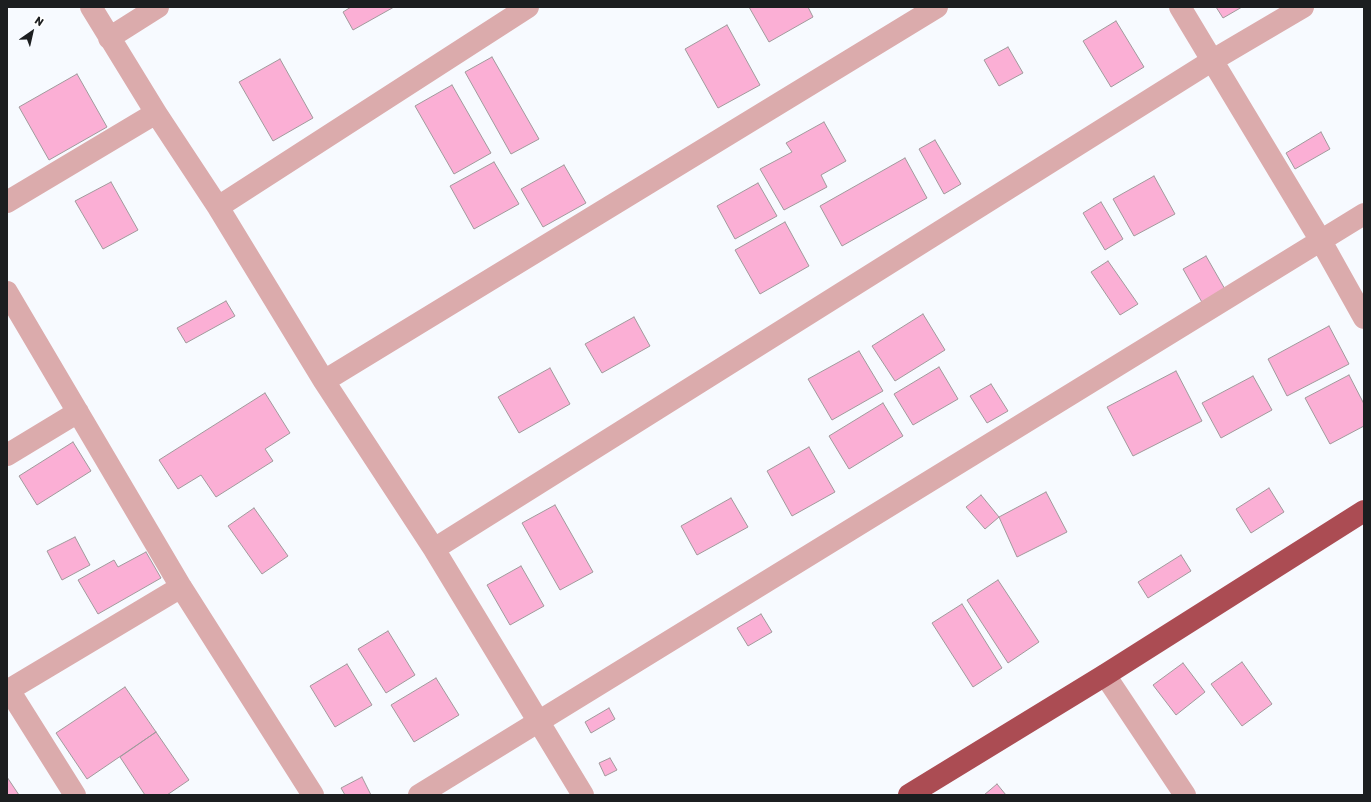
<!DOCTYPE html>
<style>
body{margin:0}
#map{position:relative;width:1371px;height:802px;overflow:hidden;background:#f7faff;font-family:Rubik,sans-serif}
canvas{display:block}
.frame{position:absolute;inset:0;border:8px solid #1c1e20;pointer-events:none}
.north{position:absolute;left:12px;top:12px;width:40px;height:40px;-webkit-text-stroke:3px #fff;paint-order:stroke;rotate:34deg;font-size:11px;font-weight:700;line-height:16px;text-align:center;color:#1c1e20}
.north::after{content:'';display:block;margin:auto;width:14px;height:18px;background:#1c1e20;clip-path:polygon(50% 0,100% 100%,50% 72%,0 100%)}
</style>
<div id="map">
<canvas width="1371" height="802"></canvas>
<div class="frame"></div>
<div class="north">N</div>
</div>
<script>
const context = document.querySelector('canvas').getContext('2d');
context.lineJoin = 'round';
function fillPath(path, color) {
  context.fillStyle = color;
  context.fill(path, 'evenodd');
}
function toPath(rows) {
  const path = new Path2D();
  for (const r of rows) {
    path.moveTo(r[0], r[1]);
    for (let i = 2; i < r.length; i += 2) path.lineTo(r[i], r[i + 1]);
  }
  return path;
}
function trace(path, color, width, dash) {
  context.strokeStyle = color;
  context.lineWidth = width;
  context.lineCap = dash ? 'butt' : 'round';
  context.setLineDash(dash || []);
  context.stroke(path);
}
const building = toPath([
 [351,7,394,7,353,30,343,12,351,7],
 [749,7,808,7,813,17,769,42,749,7],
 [1216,7,1242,7,1223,18,1216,7],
 [1116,21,1144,67,1111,87,1083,41,1116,21],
 [727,25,760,85,718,108,685,49,727,25],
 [1008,47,1023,73,999,86,984,60,1008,47],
 [492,57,539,139,511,154,465,72,492,57],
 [280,59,313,118,273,141,239,82,280,59],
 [77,74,107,127,49,160,19,107,77,74],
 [452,85,491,153,454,174,415,106,452,85],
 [824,122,846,161,821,175,827,187,784,210,760,169,792,152,786,143,824,122],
 [1321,132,1330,149,1295,169,1286,153,1321,132],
 [935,140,961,184,944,194,919,149,935,140],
 [905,158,927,198,842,246,820,206,905,158],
 [494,162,519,204,474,229,450,186,494,162],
 [564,165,586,203,543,227,521,189,564,165],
 [1154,176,1175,214,1134,236,1113,199,1154,176],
 [111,182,138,230,103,249,75,201,111,182],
 [758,183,777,216,735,239,717,206,758,183],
 [1101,202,1123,239,1105,250,1083,213,1101,202],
 [785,222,809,266,760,294,735,250,785,222],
 [1206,256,1226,291,1203,304,1183,269,1206,256],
 [1108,261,1138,304,1120,315,1091,272,1108,261],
 [226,301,235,316,186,343,177,328,226,301],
 [923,314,945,350,895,381,872,346,923,314],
 [634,317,650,346,602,373,585,344,634,317],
 [1329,326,1349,364,1287,396,1268,359,1329,326],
 [859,351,883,391,832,420,808,379,859,351],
 [939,367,958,399,913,425,894,394,939,367],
 [550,368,570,404,519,433,498,397,550,368],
 [1176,371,1202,421,1133,456,1107,407,1176,371],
 [1349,375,1364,404,1364,426,1330,444,1305,398,1349,375],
 [1253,376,1272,410,1221,438,1202,403,1253,376],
 [991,384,1008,411,987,423,970,396,991,384],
 [265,393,290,433,265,449,273,461,216,497,201,475,178,489,159,460,265,393],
 [883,403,903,436,849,469,829,436,883,403],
 [73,442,91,471,37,505,19,476,73,442],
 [809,447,835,492,792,516,767,471,809,447],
 [1269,488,1284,512,1251,533,1236,509,1269,488],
 [1046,492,1067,532,1017,557,999,517,1046,492],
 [981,495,999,517,985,529,966,507,981,495],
 [731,498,748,527,697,555,681,526,731,498],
 [555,505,593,572,560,590,522,523,555,505],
 [254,508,288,556,262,574,228,526,254,508],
 [75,537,90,565,62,580,47,551,75,537],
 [146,552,161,578,98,614,78,580,114,560,118,567,146,552],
 [1181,555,1191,571,1148,598,1138,582,1181,555],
 [521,566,544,606,510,625,487,585,521,566],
 [998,580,1039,642,1008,663,967,600,998,580],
 [962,604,1002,668,973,687,932,623,962,604],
 [761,614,772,632,748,646,737,628,761,614],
 [388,631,415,675,386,693,358,649,388,631],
 [1242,662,1272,704,1242,726,1211,684,1242,662],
 [1183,663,1205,692,1176,715,1153,685,1183,663],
 [347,664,372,705,335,727,310,686,347,664],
 [436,678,459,715,414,742,391,705,436,678],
 [125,687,156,732,87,779,56,733,125,687],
 [609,708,615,719,591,733,585,722,609,708],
 [156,732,189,780,167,795,145,795,120,757,156,732],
 [610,758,617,770,605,776,599,763,610,758],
 [7,777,19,795,7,795,7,777],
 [362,777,371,795,345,795,341,788,362,777],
 [997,784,1006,795,984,795,997,784]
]);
const street = toPath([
 [91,7,156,113,218,207,324,381,434,549,583,795],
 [1180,7,1321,241,1364,318],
 [109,38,158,7],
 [7,202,156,113],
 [218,207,528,7],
 [7,292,181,587,313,795],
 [324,381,937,7],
 [7,455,78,412],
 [434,549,1213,60,1303,7],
 [1105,675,1185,795],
 [9,690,75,795],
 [7,691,181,587],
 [419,795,1364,214]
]);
const highway = toPath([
 [909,795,1105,675,1364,511]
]);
fillPath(building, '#fbafd5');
trace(building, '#a1999c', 1);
trace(street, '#dbabac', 22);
trace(highway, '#ab4c53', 22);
</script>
